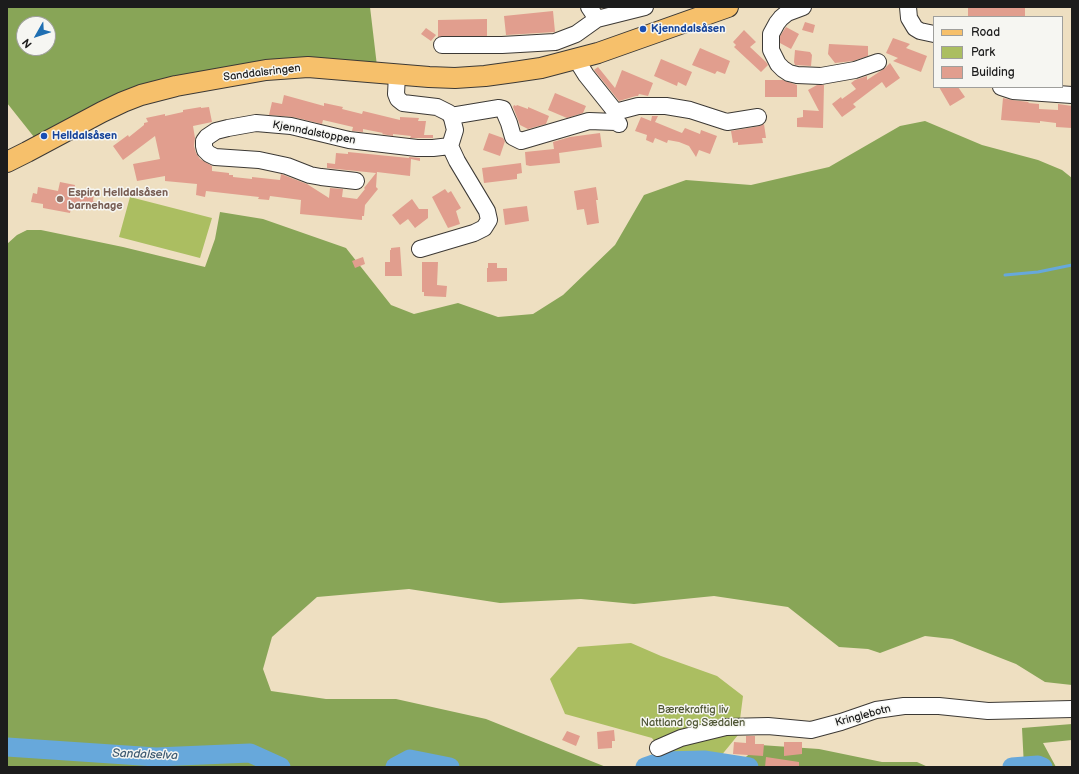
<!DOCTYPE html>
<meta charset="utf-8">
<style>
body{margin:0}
#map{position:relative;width:1079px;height:774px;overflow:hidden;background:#eedfc1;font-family:"Balsamiq Sans",sans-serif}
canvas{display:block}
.frame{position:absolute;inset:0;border:8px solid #1c1c1c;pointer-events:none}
.legend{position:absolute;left:933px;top:16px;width:130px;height:72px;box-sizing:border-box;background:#f6f6f2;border:1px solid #9f9f9c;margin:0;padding:5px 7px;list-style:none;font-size:12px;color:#1c1c1c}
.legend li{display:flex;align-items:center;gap:8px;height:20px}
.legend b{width:20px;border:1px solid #9f9f9c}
.north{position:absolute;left:16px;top:16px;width:40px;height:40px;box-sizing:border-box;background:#f6f6f2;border:1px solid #9f9f9c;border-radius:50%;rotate:231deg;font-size:11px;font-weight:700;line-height:16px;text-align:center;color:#1c1c1c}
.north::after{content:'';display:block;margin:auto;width:14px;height:18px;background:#1f6fb2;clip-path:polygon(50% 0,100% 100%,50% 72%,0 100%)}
</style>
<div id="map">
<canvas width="1079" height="774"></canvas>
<div class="frame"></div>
<ul class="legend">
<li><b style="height:5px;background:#f6c06b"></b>Road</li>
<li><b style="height:11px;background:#abbe61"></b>Park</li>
<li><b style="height:11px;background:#e19e8e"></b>Building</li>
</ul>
<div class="north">N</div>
</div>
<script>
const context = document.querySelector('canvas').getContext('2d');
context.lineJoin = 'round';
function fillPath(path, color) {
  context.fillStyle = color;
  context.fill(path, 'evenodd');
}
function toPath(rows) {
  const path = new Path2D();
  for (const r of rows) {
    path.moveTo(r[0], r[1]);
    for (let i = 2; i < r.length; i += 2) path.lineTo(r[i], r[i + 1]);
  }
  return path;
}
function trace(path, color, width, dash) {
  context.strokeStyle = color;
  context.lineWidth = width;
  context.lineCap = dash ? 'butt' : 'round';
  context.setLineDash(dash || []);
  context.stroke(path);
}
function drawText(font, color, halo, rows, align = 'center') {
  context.font = font + ' "Balsamiq Sans",sans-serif';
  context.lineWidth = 3;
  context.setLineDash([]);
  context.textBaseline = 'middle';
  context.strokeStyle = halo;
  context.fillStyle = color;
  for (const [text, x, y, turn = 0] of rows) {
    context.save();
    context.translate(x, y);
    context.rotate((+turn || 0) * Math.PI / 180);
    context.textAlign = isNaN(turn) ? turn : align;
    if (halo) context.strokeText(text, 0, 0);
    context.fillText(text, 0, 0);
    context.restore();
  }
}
const green = toPath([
 [130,197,212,218,200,258,119,237],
 [631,643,661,656,717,676,743,696,738,735,716,762,691,767,671,767,662,761,663,753,652,738,565,714,550,679,578,647]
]);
const forest = toPath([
 [7,7,370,7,377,66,284,64,71,122,34,137,7,103],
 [24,24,48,24,48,48,24,48],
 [925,121,982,145,1038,160,1062,170,1072,178,1072,685,1045,682,1016,664,952,639,925,636,880,653,868,649,839,647,788,607,714,596,634,604,581,599,500,603,409,589,317,597,272,637,263,669,271,691,326,699,396,699,486,719,606,767,7,767,7,244,17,235,27,230,41,230,123,247,205,267,215,239,220,212,263,219,346,248,391,305,414,314,458,303,498,317,533,314,563,295,615,245,644,195,686,180,751,185,829,167,900,126],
 [1072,724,1072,740,1043,743,1056,767,1024,767,1022,728],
 [760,745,819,749,882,762,917,762,928,767,734,767]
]);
const stream = toPath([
 [1005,275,1038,272,1072,265]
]);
const river = toPath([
 [7,747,156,757,250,753,281,767],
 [395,767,410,759,450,767],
 [645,767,662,761,704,760,749,767],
 [1012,767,1038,765,1043,767]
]);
const building = toPath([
 [968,7,1025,7,1025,17,968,17],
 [553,11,555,32,506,35,504,16],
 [487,19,487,36,438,37,438,20],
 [805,22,815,25,813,33,802,30],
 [786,27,799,34,791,49,780,43,780,36],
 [426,28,436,35,431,41,421,34],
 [744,30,756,42,750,47,766,62,768,65,761,72,734,47,736,45,733,42],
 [893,38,910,44,906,48,927,56,921,72,893,61,898,58,886,53],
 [829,44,868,46,868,56,853,61,835,63,828,54],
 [700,48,730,61,725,74,717,71,715,74,692,65],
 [795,50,810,52,812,55,811,66,795,65,794,62],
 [661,59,692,72,686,86,678,82,677,86,654,76],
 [890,63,900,78,886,88,882,82,853,104,856,107,842,117,832,104,841,97,842,99,856,89,851,83,855,80,867,76,867,80,885,68],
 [598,67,615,88,622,70,653,83,648,96,639,94,638,96,636,96,619,101,594,70],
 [765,80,783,80,797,85,797,97,765,97],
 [817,85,824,85,823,128,797,127,797,118,803,117,803,110,819,111,808,90],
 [939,87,958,87,965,97,950,106],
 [555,93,586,106,583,113,567,118,548,110],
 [284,95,324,106,324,103,343,107,342,109,362,114,363,111,400,120,400,117,419,118,418,121,426,121,424,135,433,135,433,138,410,138,411,136,393,134,393,136,382,134,383,133,363,129,363,132,352,131,353,127,323,120,322,124,293,117,269,115,272,102,282,104],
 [1003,98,1012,100,1029,102,1028,103,1039,104,1039,109,1058,110,1058,104,1072,106,1072,128,1056,127,1056,123,1040,121,1040,123,1001,120],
 [514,105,516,106,517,105,528,109,528,107,549,116,546,124,528,129,520,125,513,107],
 [201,107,201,108,209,107,212,122,193,126,195,138,194,146,196,153,200,159,212,166,212,171,229,173,229,175,233,175,233,177,252,179,252,177,280,180,281,174,307,184,329,198,330,188,343,189,342,197,357,199,365,189,364,188,376,173,327,168,327,163,335,164,336,153,348,154,348,152,409,158,409,157,420,158,420,161,411,159,410,176,377,172,376,187,378,189,365,205,364,216,362,216,362,220,300,214,301,200,270,196,269,200,258,199,259,197,206,191,205,197,196,195,197,184,165,181,165,176,137,181,133,164,160,159,155,136,123,160,113,146,128,135,129,137,144,125,144,123,148,122,146,118,165,114,165,116,183,112,183,110],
 [652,116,658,116,655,122,682,133,685,128,700,134,701,130,717,136,710,154,699,150,696,157,689,146,679,142,668,140,667,143,655,138,653,143,646,140,647,135,635,131,641,117,651,121],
 [764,124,766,138,762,138,763,143,738,145,738,142,733,143,731,131,760,126],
 [489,133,503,138,505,141,500,156,483,150],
 [600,133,602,147,559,153,560,163,530,166,526,165,525,152,554,149,553,142,570,137],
 [521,163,522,173,517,174,517,179,484,183,482,168],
 [60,182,75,185,74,190,94,194,93,201,97,202,95,210,78,207,78,209,71,208,70,213,43,208,43,204,31,202,33,193,37,194,38,187,58,191],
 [596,187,598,200,596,200,599,223,587,225,584,209,577,210,574,191],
 [445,189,448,193,451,191,461,208,456,211,460,224,448,228,432,197],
 [412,199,419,209,428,209,428,218,415,228,408,219,400,225,392,215],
 [527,206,529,221,505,225,503,209],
 [400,247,402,276,385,276,385,262,390,262,390,250,391,250,391,248],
 [363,257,365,264,355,268,352,261],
 [422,262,438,262,437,285,447,286,446,297,424,296,424,292,422,292],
 [488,263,497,263,497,268,507,268,507,281,487,282,487,268,488,268],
 [614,730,615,741,612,741,612,748,598,749,597,732],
 [567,731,580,736,576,746,562,740],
 [746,736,755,736,755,744,764,744,763,756,733,754,734,742,746,743],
 [784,742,802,742,802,754,784,756],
 [766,757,799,762,799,767,765,767]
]);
const minor = toPath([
 [589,7,597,19],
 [803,7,787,13,781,18,777,23,771,34,771,50,778,64,783,69,789,73,797,75,821,76,855,70,878,62],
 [908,7,909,18,915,28,920,31,934,34],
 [442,45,502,45,555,42,576,34,597,19,645,7],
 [576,59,586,75,614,110,619,111,638,106,666,106,690,110,727,122,758,117],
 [1001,87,1013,91,1072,95],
 [451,116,499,108,503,109,509,123,513,137,521,141,589,121,616,122,619,124],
 [356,181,321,177,310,175,287,166,259,160,215,157,209,154,205,150,204,146,204,141,207,137,216,131,228,128,256,123,291,126,349,140,417,148,433,148,450,146,455,130,452,118,449,113,437,107,403,103,398,99,396,94,397,75],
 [420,249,474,233,484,228,489,220,487,211,457,161,450,146],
 [658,748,681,738,726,727,768,726,811,730,841,722,876,710,904,706,939,706,988,711,1072,709]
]);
const major = toPath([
 [7,162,27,152,102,112,123,102,141,95,176,86,266,70,308,67,429,77,455,78,485,76,514,72,541,68,598,53,728,7]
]);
const markers = [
 [643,29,4,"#1a4fb4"],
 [44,136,4,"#1a4fb4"],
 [60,199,4,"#8d6e63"]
];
const transitNames = [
 ["Kjenndalsåsen",651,29],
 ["Helldalsåsen",52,136]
];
const streetNames = [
 ["Sanddalsringen",262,73,-7],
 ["Kjenndalstoppen",314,133,11],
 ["Kringlebotn",863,716,-15]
];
const educationNames = [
 ["Espira Helldalsåsen",68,193],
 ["barnehage",68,206]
];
const parkNames = [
 ["Bærekraftig liv",693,710],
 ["Nattland og Sædalen",693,723]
];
const waterNames = [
 ["Sandalselva",145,755,2]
];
fillPath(green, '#abbe61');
fillPath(forest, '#88a557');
trace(stream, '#67a8db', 3);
trace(river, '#67a8db', 19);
fillPath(building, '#e19e8e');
trace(minor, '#3c3935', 18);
trace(major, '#3c3935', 22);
trace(minor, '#fff', 16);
trace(major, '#f6c06b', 20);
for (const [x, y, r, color] of markers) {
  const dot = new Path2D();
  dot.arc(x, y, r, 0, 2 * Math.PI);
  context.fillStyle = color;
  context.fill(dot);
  trace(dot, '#f6f6f2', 1.5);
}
drawText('bold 11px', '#164399', '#f6f6f2', transitNames, 'left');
drawText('11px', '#1c1c1c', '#f6f6f2', streetNames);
drawText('bold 11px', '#785e54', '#f6f6f2', educationNames, 'left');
drawText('11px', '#4e5534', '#f6f6f2', parkNames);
drawText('italic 12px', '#3e5b72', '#f6f6f2', waterNames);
</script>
